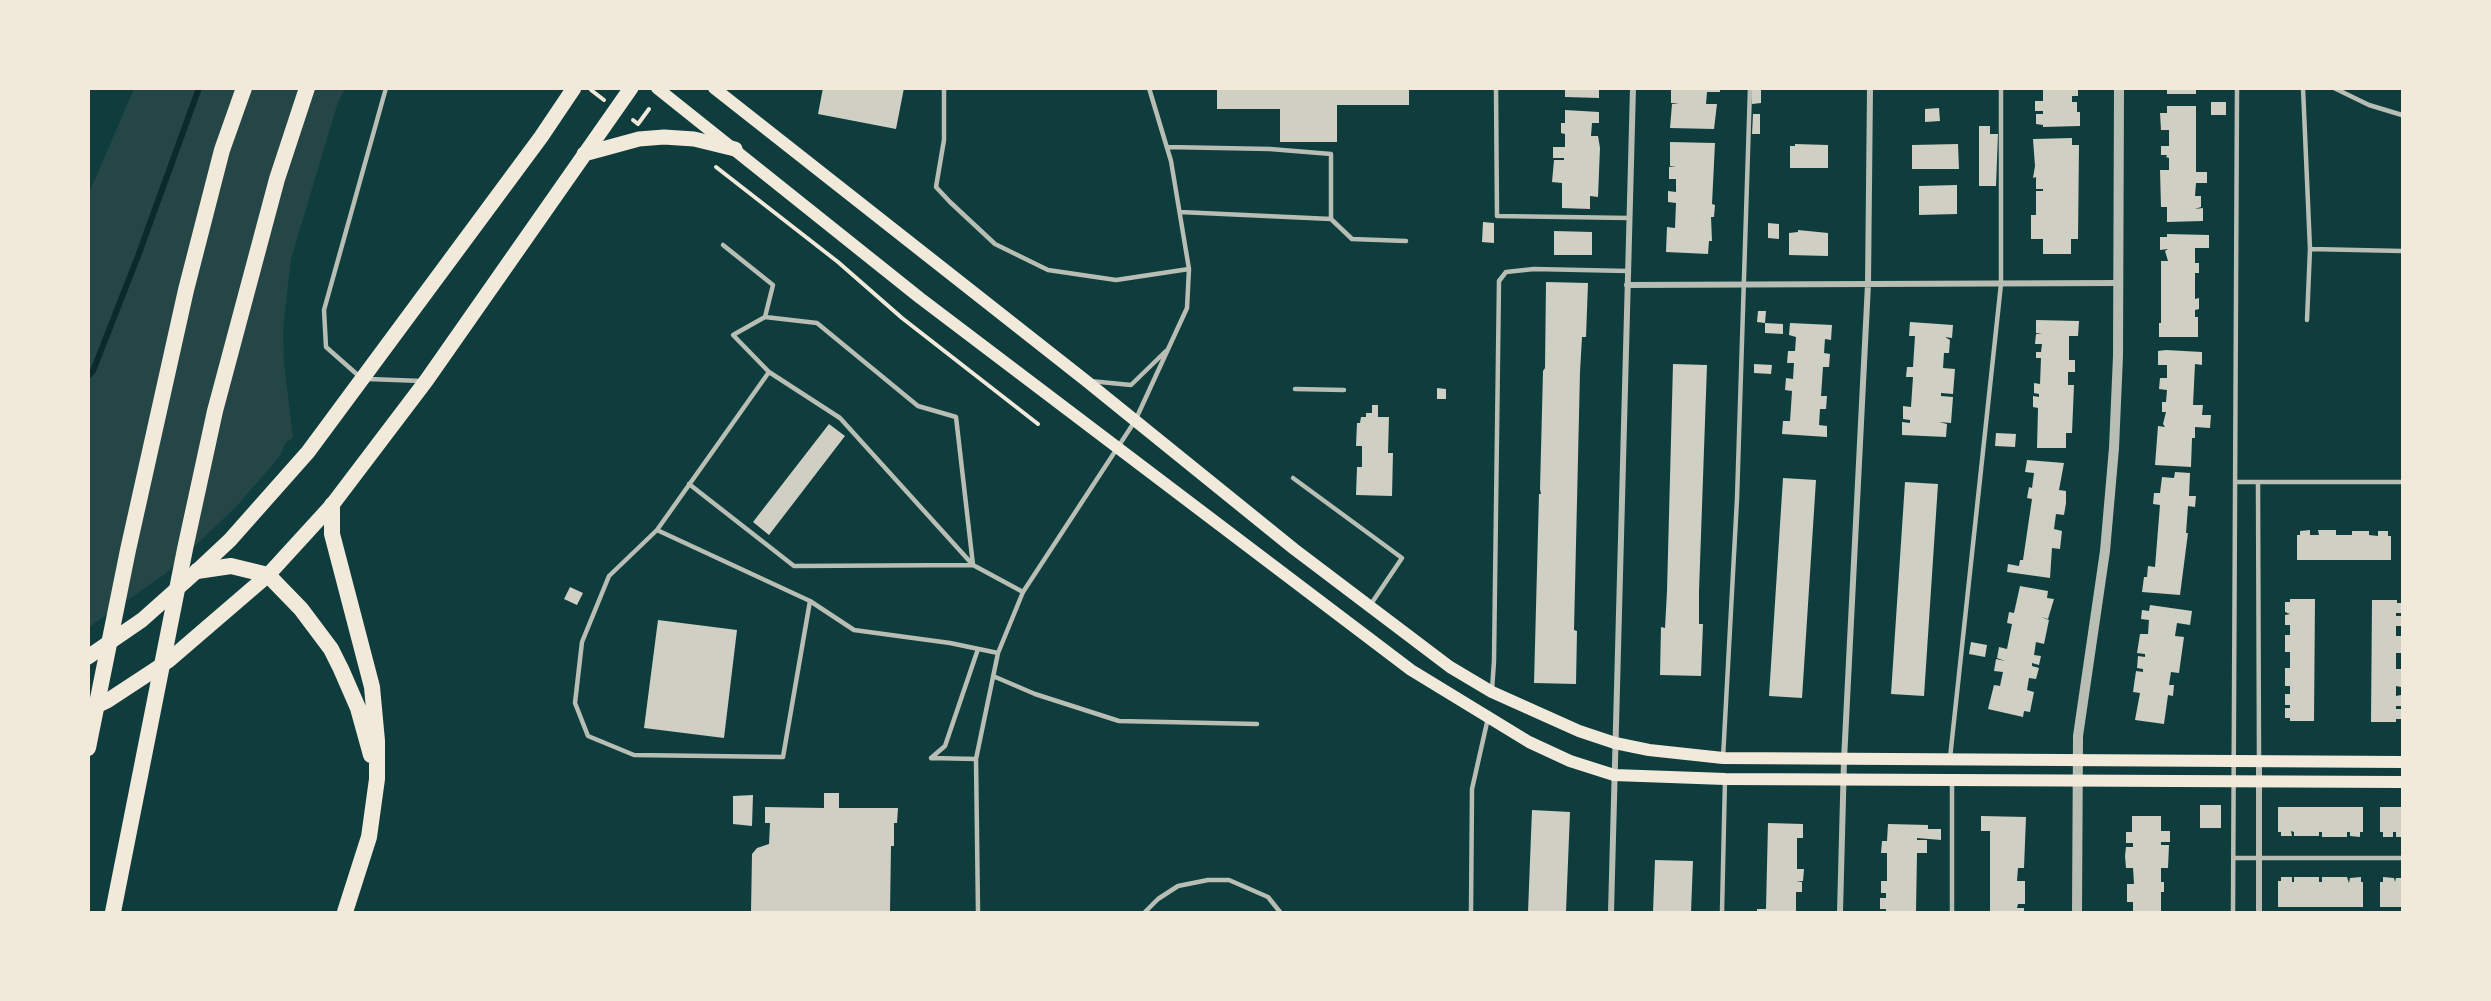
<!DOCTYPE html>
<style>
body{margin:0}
#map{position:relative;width:2491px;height:1001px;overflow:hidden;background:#0f3d3e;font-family:Jost,sans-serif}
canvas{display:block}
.frame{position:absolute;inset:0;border:90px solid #f1e9da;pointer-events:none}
</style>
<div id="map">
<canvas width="2491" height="1001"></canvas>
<div class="frame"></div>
</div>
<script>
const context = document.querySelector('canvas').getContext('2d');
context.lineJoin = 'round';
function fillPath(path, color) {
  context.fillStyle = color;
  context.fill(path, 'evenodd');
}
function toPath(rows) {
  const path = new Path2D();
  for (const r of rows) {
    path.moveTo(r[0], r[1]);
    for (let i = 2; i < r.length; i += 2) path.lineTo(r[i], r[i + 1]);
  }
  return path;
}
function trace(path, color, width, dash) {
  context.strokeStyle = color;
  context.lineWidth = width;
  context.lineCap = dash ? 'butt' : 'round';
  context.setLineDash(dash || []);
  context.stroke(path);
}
const green = toPath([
 [134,89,345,89,338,102,291,259,283,329,284,363,293,438,286,442,280,456,236,507,165,574,89,627,89,193]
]);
const stream = toPath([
 [88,376,93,371,138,256,199,88]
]);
const building = toPath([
 [823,88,904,88,896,129,818,114],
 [1217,88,1409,88,1409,105,1337,105,1337,142,1280,142,1280,109,1217,109],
 [1565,88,1599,88,1599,98,1565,97],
 [1671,88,1720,88,1720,92,1707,92,1706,104,1717,104,1714,129,1670,128,1672,104,1679,103,1671,103],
 [2043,88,2078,88,2078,96,2072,96,2072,102,2077,102,2077,112,2080,112,2080,126,2043,127,2043,125,2036,124,2036,114,2043,114,2043,111,2035,111,2035,101,2043,101],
 [2167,88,2196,88,2196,94,2167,94],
 [1761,89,1761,103,1752,104,1751,90],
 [2211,102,2226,102,2226,115,2211,115],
 [2167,106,2196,106,2196,172,2207,172,2207,183,2196,183,2195,196,2201,196,2201,207,2195,209,2203,208,2203,221,2167,222,2167,207,2161,207,2160,170,2169,170,2169,158,2166,157,2167,155,2161,155,2161,146,2169,146,2169,130,2161,130,2160,113,2167,113],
 [1939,108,1940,121,1925,122,1925,109],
 [1565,110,1599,112,1599,123,1592,123,1591,136,1598,136,1600,148,1598,197,1590,196,1590,209,1562,208,1562,183,1552,182,1554,160,1564,160,1564,158,1553,158,1553,147,1565,147,1565,134,1561,133,1561,123,1565,123],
 [1753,114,1760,114,1760,134,1752,134],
 [1979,126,1990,126,1990,134,1998,134,1996,186,1979,186],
 [2072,138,2072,145,2079,145,2078,239,2071,239,2071,254,2043,254,2043,239,2031,239,2031,215,2036,215,2036,191,2043,191,2043,189,2036,189,2036,177,2033,178,2035,166,2033,139],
 [1670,142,1715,143,1712,204,1715,205,1714,217,1711,217,1712,241,1709,241,1708,254,1666,252,1667,227,1675,228,1676,203,1668,202,1668,191,1676,192,1676,179,1669,179,1669,167,1676,166,1670,166],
 [1795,144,1828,145,1828,168,1790,168,1790,146,1795,146],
 [1958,144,1959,169,1912,169,1912,145],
 [1957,185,1957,214,1919,215,1919,186],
 [1483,222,1494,223,1494,243,1482,242],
 [1768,223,1779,224,1779,239,1768,238],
 [1798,230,1828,233,1828,256,1789,255,1789,233,1798,232],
 [1554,231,1592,232,1592,255,1554,255],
 [2167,234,2209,235,2209,248,2195,248,2195,263,2199,263,2199,273,2195,273,2195,299,2199,298,2199,309,2195,310,2195,317,2198,317,2198,337,2159,337,2159,323,2161,323,2161,261,2168,261,2165,251,2168,249,2160,250,2160,237,2167,237],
 [1546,282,1588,283,1586,337,1582,337,1580,372,1574,630,1577,631,1576,684,1534,683,1539,494,1541,494,1540,489,1543,371,1545,368],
 [1758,311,1766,311,1765,323,1783,324,1783,334,1765,333,1765,323,1757,322],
 [2036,320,2079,321,2078,336,2069,336,2069,360,2075,360,2075,372,2068,372,2068,385,2074,385,2072,433,2066,433,2066,448,2037,448,2038,408,2033,407,2033,396,2039,397,2039,394,2034,393,2034,383,2040,384,2041,358,2036,358,2036,352,2041,352,2042,344,2035,344,2036,334,2042,333,2036,333],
 [1910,322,1953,325,1952,338,1945,337,1950,340,1949,353,1944,353,1943,368,1955,369,1953,394,1941,393,1941,396,1953,397,1951,423,1939,422,1947,424,1946,437,1902,435,1902,422,1910,423,1910,420,1903,419,1903,406,1911,407,1913,377,1906,377,1907,367,1913,367,1915,336,1909,336],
 [1790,323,1832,325,1831,340,1825,339,1824,353,1830,354,1829,367,1823,367,1821,396,1827,396,1826,409,1820,409,1819,425,1827,426,1827,437,1782,434,1783,421,1790,421,1791,407,1792,391,1785,390,1786,378,1793,379,1794,363,1787,363,1788,351,1795,351,1796,337,1789,335],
 [2166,350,2202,352,2202,365,2195,364,2193,405,2203,405,2202,415,2211,415,2210,428,2195,427,2195,438,2192,438,2191,467,2155,465,2158,426,2165,427,2163,424,2166,412,2162,412,2162,402,2166,402,2167,390,2159,389,2160,378,2167,378,2167,365,2158,365,2158,351],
 [1673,364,1707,365,1699,591,1699,624,1703,624,1701,676,1660,675,1661,627,1665,628,1667,591],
 [1754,364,1772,365,1771,374,1754,373],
 [1437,388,1446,389,1446,399,1437,399],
 [1372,405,1378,405,1378,417,1389,417,1388,453,1393,453,1392,496,1356,495,1357,467,1362,467,1362,446,1356,446,1357,423,1360,423,1361,417,1366,417,1366,413,1372,413],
 [829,424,845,436,769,535,753,522],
 [1996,433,2016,434,2015,447,1995,446],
 [2027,460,2064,463,2059,490,2066,491,2066,503,2064,515,2056,514,2054,529,2062,531,2060,549,2052,548,2050,578,2007,572,2008,564,2019,566,2020,560,2023,560,2032,499,2027,498,2029,487,2032,488,2034,473,2025,472],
 [2175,472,2190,473,2189,496,2196,496,2195,507,2188,506,2186,533,2188,533,2180,595,2142,592,2144,577,2147,577,2148,566,2155,567,2160,505,2153,504,2154,493,2160,493,2162,477,2174,478],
 [1783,478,1816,480,1802,698,1769,696],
 [1905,482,1938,484,1924,696,1891,694],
 [2310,530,2310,535,2319,535,2318,530,2336,530,2336,535,2352,535,2352,531,2369,531,2369,535,2378,536,2378,531,2388,531,2388,536,2391,536,2391,560,2297,560,2297,535,2300,535,2300,531],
 [2020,586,2048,591,2047,598,2054,599,2048,619,2041,617,2049,620,2044,644,2036,642,2034,655,2041,656,2039,665,2032,663,2032,666,2039,668,2036,679,2029,678,2027,690,2034,692,2030,712,2024,711,2023,717,1988,709,1994,685,2000,686,2003,672,1994,671,1996,659,2005,661,1997,658,1999,647,2007,649,2012,624,2007,623,2009,612,2014,613],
 [570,587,583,593,577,605,564,599],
 [2290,599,2315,599,2314,721,2290,721,2290,718,2285,718,2285,708,2290,708,2290,705,2285,705,2285,694,2290,694,2290,686,2285,686,2285,668,2290,668,2290,652,2285,652,2285,635,2290,635,2290,625,2285,625,2285,615,2290,614,2285,612,2285,602,2290,602],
 [2372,600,2397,600,2397,603,2401,603,2401,613,2396,613,2396,616,2401,616,2401,626,2396,626,2396,636,2401,636,2401,653,2396,653,2396,669,2401,669,2401,687,2396,686,2396,696,2401,695,2401,706,2396,706,2396,709,2401,709,2401,719,2396,719,2396,722,2371,722],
 [2150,605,2192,611,2190,625,2177,623,2175,636,2184,637,2179,673,2171,672,2169,685,2174,685,2173,696,2168,695,2164,724,2135,720,2140,693,2133,692,2136,671,2143,672,2143,669,2137,668,2138,656,2145,657,2145,654,2137,653,2140,634,2148,634,2149,620,2141,619,2142,610,2149,611],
 [658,620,737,630,724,738,644,728],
 [1971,642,1987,645,1985,657,1969,654],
 [824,793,839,793,839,808,898,808,897,823,894,823,894,846,891,846,890,912,751,912,752,854,757,848,769,844,770,823,765,823,765,807,824,808],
 [753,795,752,826,733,824,733,796],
 [2200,805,2221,805,2221,828,2200,828],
 [2278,807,2363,807,2363,832,2360,832,2360,837,2350,836,2350,832,2347,832,2347,837,2322,837,2322,832,2319,832,2319,836,2294,836,2294,832,2291,831,2292,836,2281,836,2281,832,2278,832],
 [2380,807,2402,807,2402,837,2396,837,2396,832,2393,832,2393,837,2383,837,2383,832,2380,832],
 [1532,810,1570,812,1566,912,1528,912],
 [1981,816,2026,817,2024,868,2018,868,2017,881,2025,881,2025,904,2018,904,2017,908,2024,908,2024,912,1990,912,1990,831,1981,831],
 [2132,816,2161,816,2161,831,2170,831,2170,842,2161,842,2161,845,2169,845,2168,868,2161,868,2161,882,2164,882,2164,892,2161,892,2161,912,2133,912,2133,902,2127,902,2127,884,2134,884,2133,868,2126,868,2125,856,2126,847,2133,847,2133,843,2126,843,2126,832,2132,832],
 [1768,823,1803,824,1803,838,1797,838,1797,869,1804,869,1803,881,1796,881,1802,882,1802,892,1796,892,1796,912,1757,912,1757,909,1766,909],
 [1888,824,1928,825,1928,829,1941,829,1941,840,1917,838,1917,840,1927,840,1927,853,1917,853,1916,912,1886,912,1886,909,1880,909,1880,898,1886,898,1886,893,1881,893,1881,881,1887,881,1887,853,1881,853,1882,841,1887,841],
 [1655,860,1693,861,1691,912,1653,912],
 [2281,877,2292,877,2292,882,2294,882,2294,877,2319,877,2319,882,2322,882,2322,877,2347,877,2349,883,2350,878,2361,877,2361,882,2363,882,2363,907,2278,907,2278,881,2281,881],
 [2383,877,2394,878,2395,882,2396,878,2402,878,2402,907,2380,907,2380,882,2383,882]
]);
const path = toPath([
 [591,90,604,100],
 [633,120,638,124,649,109],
 [716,167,838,262,902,318,1038,424]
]);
const service = toPath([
 [944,88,944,140,936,187,950,202,995,244,1048,270,1116,280,1189,269],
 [1496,88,1497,216,1629,218],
 [2303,88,2310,249,2307,320],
 [2334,88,2369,105,2402,115],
 [1167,147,1270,149,1331,154,1331,219,1352,239,1406,241],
 [1180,212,1331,219],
 [723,245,773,285,765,317],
 [2310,249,2402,251],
 [769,372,840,418,973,565],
 [360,377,326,347,324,310,386,88],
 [368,379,422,381],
 [1090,381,1131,385,1166,351],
 [1295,389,1344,390],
 [1293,478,1402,558,1371,604],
 [2237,482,2402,482],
 [2258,483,2259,759],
 [689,484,794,566,973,565,1023,592],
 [657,530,810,601,854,630,950,643,998,653],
 [810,601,783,757,634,755,588,736,575,703,582,642,609,576,657,530,769,372,733,335,765,317,817,323,918,406,956,417,973,565],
 [993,676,1035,694,1119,721,1257,724],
 [1492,690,1494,661,1499,281,1506,272,1534,269,1628,271],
 [931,758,945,746,978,649],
 [931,758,976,759],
 [1723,758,1737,499,1750,88],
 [1950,758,2001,284,2001,88],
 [2235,858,2402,858],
 [978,912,976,759,998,653,1023,592,1135,421,1187,308,1189,269,1171,161,1149,88],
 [1145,912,1158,899,1178,886,1208,880,1229,880,1268,897,1280,912],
 [1471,912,1472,789,1488,718],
 [1722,912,1725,779],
 [1952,912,1952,781],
 [2233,912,2237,88]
]);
const minor = toPath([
 [1627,285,2118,283],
 [2259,761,2259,912],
 [1611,912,1633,88],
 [1840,912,1844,760,1868,284,1870,88]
]);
const tertiary = toPath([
 [2077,912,2078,736,2105,551,2114,448,2118,356,2119,88]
]);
const secondary = toPath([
 [657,88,920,298,1411,670,1529,742,1570,761,1614,775,1725,779,2402,782],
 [714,88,1085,380,1294,549,1450,667,1492,692,1579,731,1615,743,1649,750,1723,758,2402,762]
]);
const primary = toPath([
 [584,154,639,139,664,137,694,139,735,149],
 [88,657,142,620,197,571,230,540,308,452,541,137,574,88],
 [88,710,107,701,168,661,268,575,332,505,426,381,631,88]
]);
const motorway = toPath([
 [332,505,332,534,372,687,377,741,377,779,369,837,345,912],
 [197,571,231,566,268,575,301,609,331,649,341,669,358,708,371,755],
 [88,748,128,550,186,290,222,150,244,88],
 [113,912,185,549,215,411,277,179,307,88]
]);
fillPath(green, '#244646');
trace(stream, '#0a2a2b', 6);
fillPath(building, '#cfcfc3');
trace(path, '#f1e9da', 4);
trace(service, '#b8beb3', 4.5);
trace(minor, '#b8beb3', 6);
trace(tertiary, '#b8beb3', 10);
trace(secondary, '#f1e9da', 12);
trace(primary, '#f1e9da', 15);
trace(motorway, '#f1e9da', 16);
</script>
